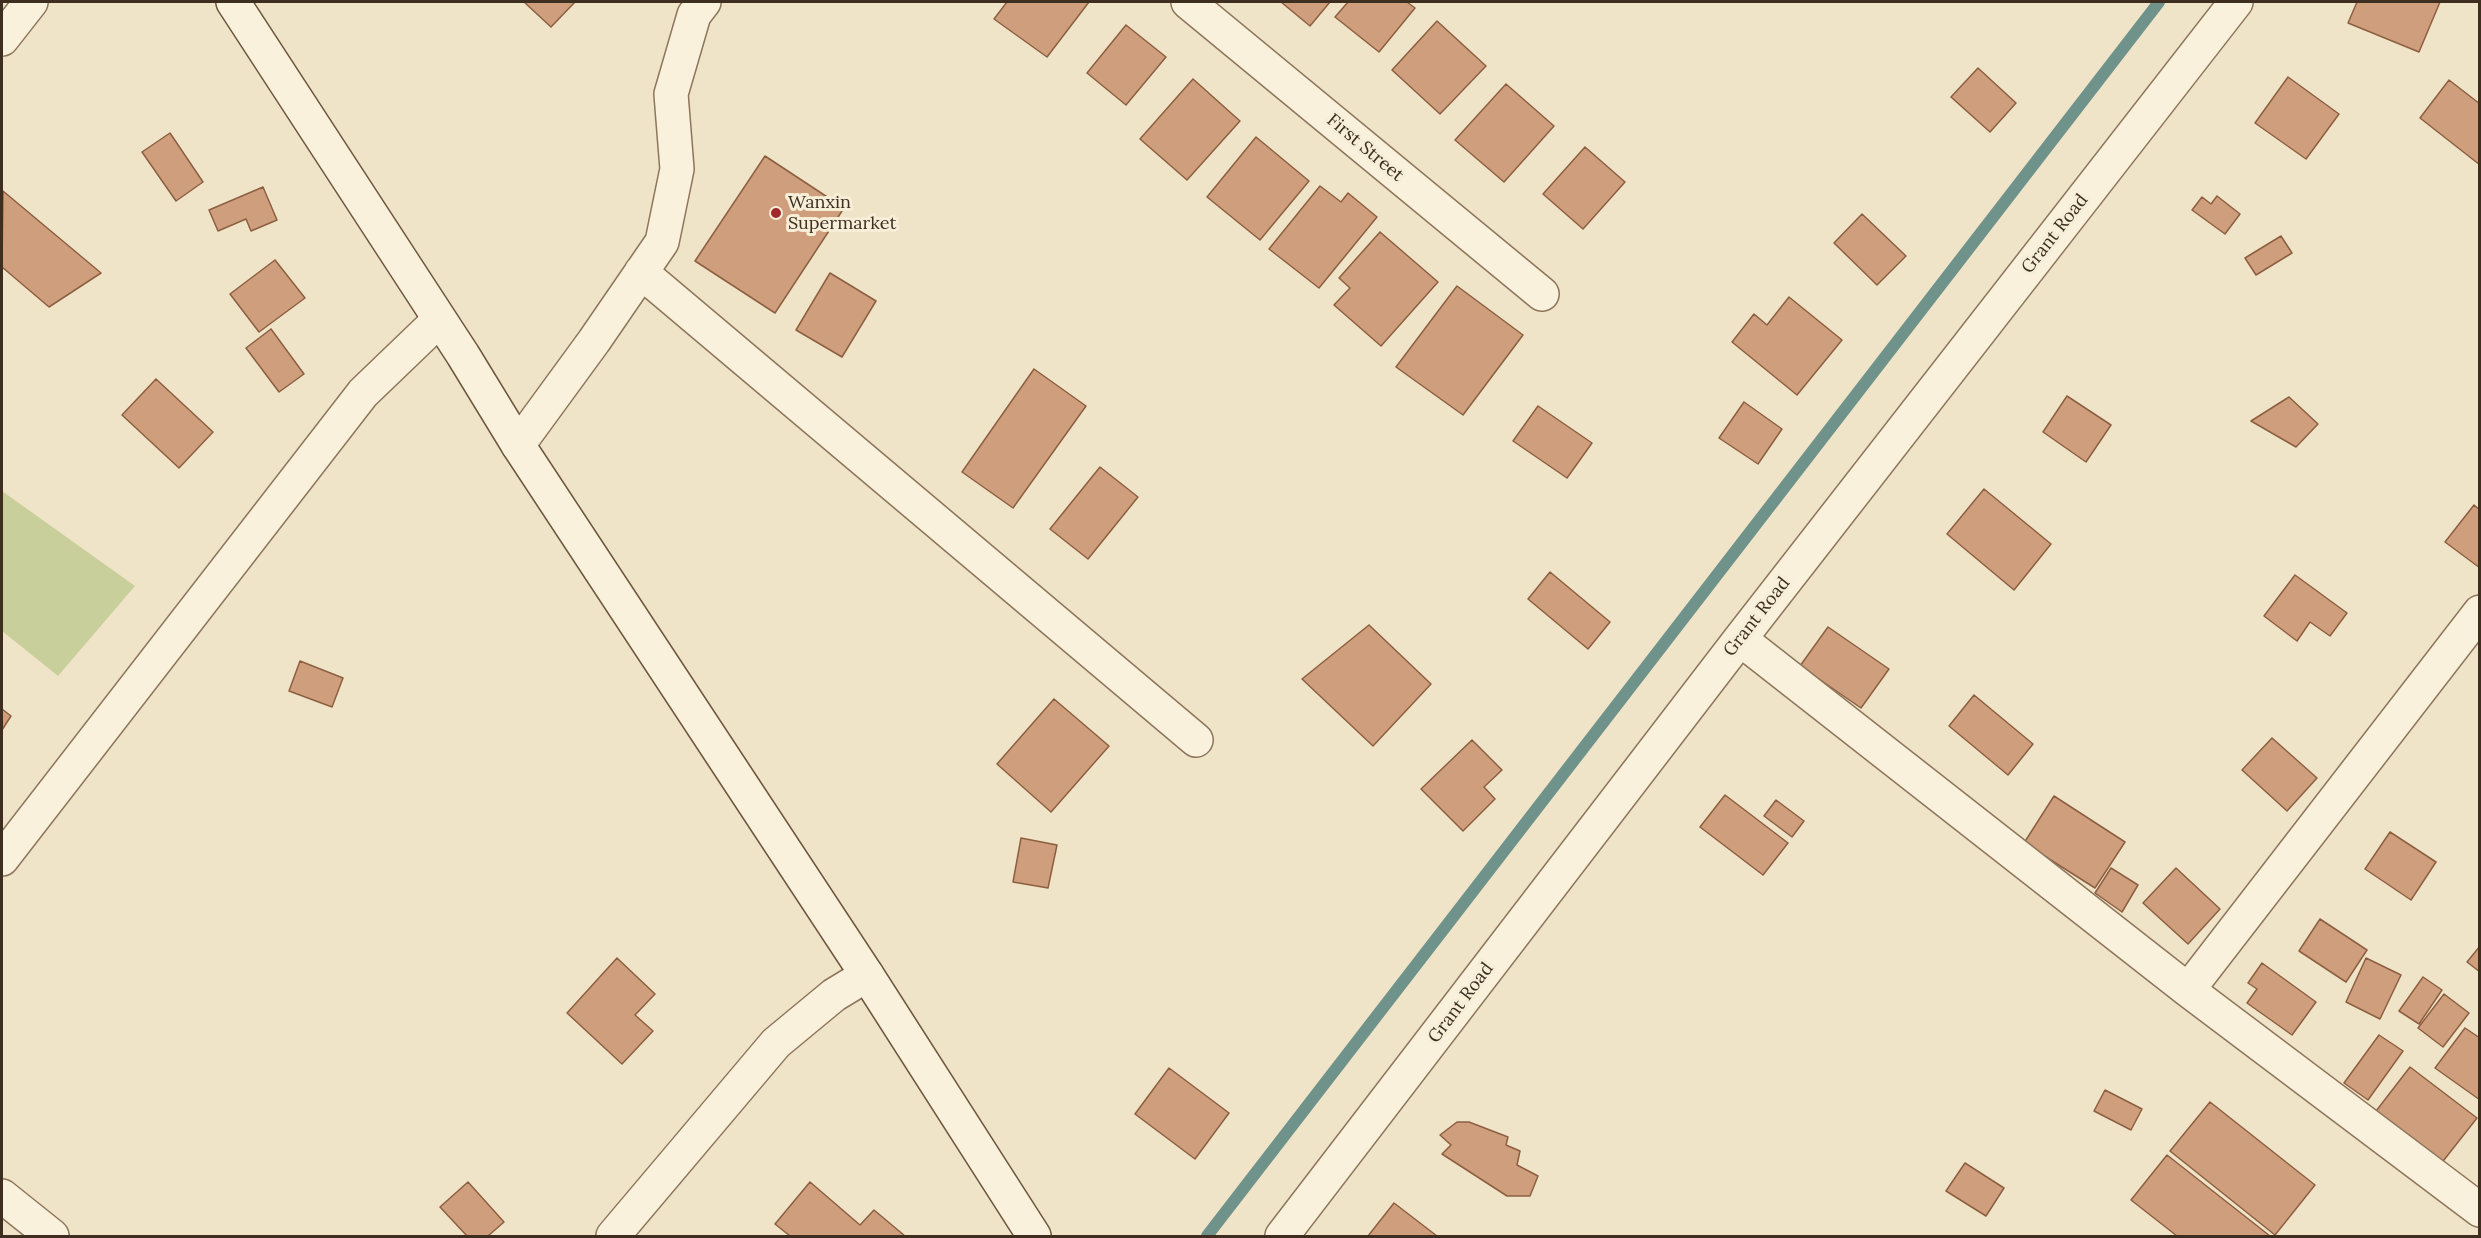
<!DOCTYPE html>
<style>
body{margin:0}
#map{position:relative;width:2481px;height:1238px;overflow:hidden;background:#f0e4c8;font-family:Lora,serif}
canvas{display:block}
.frame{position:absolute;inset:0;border:3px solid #3d2e20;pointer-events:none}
</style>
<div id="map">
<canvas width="2481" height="1238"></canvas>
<div class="frame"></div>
</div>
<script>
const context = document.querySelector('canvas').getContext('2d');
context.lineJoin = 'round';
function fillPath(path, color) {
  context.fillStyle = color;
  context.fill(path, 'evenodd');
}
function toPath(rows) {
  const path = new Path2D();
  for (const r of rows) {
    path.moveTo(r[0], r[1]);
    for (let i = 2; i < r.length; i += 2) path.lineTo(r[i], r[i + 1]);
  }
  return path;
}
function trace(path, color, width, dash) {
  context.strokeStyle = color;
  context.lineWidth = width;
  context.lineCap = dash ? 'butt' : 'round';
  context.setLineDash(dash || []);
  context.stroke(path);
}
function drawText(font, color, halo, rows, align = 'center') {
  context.font = font + ' Lora,serif';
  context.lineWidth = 6;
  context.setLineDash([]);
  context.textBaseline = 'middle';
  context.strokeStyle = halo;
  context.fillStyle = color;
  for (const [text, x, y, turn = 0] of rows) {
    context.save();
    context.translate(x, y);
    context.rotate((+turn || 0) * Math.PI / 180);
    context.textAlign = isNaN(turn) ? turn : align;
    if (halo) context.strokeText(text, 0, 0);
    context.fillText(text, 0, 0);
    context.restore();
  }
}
const green = toPath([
 [2,491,135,586,58,676,2,631]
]);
const stream = toPath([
 [1207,1236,2159,2]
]);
const building = toPath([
 [524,2,575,2,551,27,524,2],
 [1007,2,1089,2,1047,57,994,19,1007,2],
 [1281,2,1330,2,1310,26,1281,2],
 [1348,2,1407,2,1415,8,1379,52,1335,17,1348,2],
 [2357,2,2440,2,2419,52,2348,23,2357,2],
 [1437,21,1486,66,1440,114,1392,70,1437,21],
 [1126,25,1166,57,1126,105,1087,73,1126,25],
 [1978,68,2016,103,1990,132,1951,97,1978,68],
 [2288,77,2339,114,2306,159,2255,123,2288,77],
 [1193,79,1240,121,1187,180,1140,139,1193,79],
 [2449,80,2480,104,2480,165,2420,118,2449,80],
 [1506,84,1554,126,1504,182,1455,140,1506,84],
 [170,133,203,182,176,201,142,152,170,133],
 [1256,137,1309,181,1260,240,1207,197,1256,137],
 [1585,147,1625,182,1583,229,1543,194,1585,147],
 [765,156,844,208,775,313,695,261,765,156],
 [1320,186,1341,202,1348,193,1377,217,1319,288,1269,249,1320,186],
 [263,187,277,220,251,231,246,219,218,231,209,210,263,187],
 [3,191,101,273,49,307,2,267,3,191],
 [2217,196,2240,214,2225,234,2192,210,2202,197,2211,204,2217,196],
 [1862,214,1906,256,1877,285,1834,243,1862,214],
 [1380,232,1438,282,1381,346,1334,305,1350,288,1339,278,1380,232],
 [2281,236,2292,253,2256,275,2245,258,2281,236],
 [275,260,305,298,259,332,230,294,275,260],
 [830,273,876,301,842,357,796,330,830,273],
 [1457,286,1523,335,1463,415,1396,367,1457,286],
 [1789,297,1842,340,1797,395,1732,342,1754,314,1767,325,1789,297],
 [271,329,304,374,279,392,246,348,271,329],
 [1034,369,1086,406,1013,508,962,472,1034,369],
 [156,379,213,432,179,468,122,415,156,379],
 [2067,396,2111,425,2086,462,2043,432,2067,396],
 [2289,397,2318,424,2296,447,2251,421,2289,397],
 [1744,402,1782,429,1758,464,1719,438,1744,402],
 [1538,406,1592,443,1567,478,1513,441,1538,406],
 [1100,467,1138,497,1088,559,1050,529,1100,467],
 [1984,489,2051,544,2014,590,1947,534,1984,489],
 [2474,505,2480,510,2480,568,2445,542,2474,505],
 [1550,572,1610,622,1588,649,1528,599,1550,572],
 [2295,575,2347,613,2330,636,2310,622,2297,641,2264,616,2295,575],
 [1369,625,1431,684,1373,746,1302,679,1369,625],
 [1828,627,1889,669,1861,708,1800,666,1828,627],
 [300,661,343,678,332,707,289,691,300,661],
 [1974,695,2033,744,2008,775,1949,726,1974,695],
 [1054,699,1109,746,1051,812,997,764,1054,699],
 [2,709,11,716,2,730,2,709],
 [2272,738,2317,778,2287,811,2242,770,2272,738],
 [1472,740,1502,770,1484,787,1495,799,1463,831,1421,789,1472,740],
 [1725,795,1788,843,1763,875,1700,827,1725,795],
 [2054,796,2125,842,2095,888,2024,843,2054,796],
 [1776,800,1804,821,1792,837,1764,816,1776,800],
 [2390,832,2436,862,2411,900,2365,869,2390,832],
 [1021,838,1057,845,1048,888,1013,882,1021,838],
 [2111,868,2138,885,2122,912,2095,893,2111,868],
 [2176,868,2220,909,2188,944,2143,903,2176,868],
 [2320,919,2367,950,2346,982,2299,951,2320,919],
 [2480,946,2480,972,2467,962,2480,946],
 [617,958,655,994,635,1015,653,1031,622,1064,567,1013,617,958],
 [2366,958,2401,975,2380,1019,2346,1002,2366,958],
 [2262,963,2316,1002,2292,1035,2247,1003,2257,989,2248,983,2262,963],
 [2423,977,2442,990,2419,1024,2399,1011,2423,977],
 [2444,994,2469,1013,2443,1047,2418,1028,2444,994],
 [2465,1028,2480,1038,2480,1100,2435,1068,2465,1028],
 [2379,1035,2403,1051,2368,1100,2344,1083,2379,1035],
 [2410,1067,2477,1118,2440,1165,2373,1115,2410,1067],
 [1169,1068,1229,1113,1195,1159,1135,1114,1169,1068],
 [2105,1090,2142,1109,2131,1130,2094,1111,2105,1090],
 [2210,1102,2315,1185,2275,1235,2170,1151,2210,1102],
 [1457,1122,1469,1122,1508,1137,1506,1145,1520,1151,1517,1165,1538,1176,1530,1196,1507,1196,1442,1154,1451,1145,1440,1135,1457,1122],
 [2167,1155,2270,1236,2177,1236,2131,1200,2167,1155],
 [1965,1163,2004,1188,1986,1216,1946,1191,1965,1163],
 [468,1182,504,1222,488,1236,467,1236,440,1207,468,1182],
 [810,1182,860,1225,874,1210,905,1236,790,1236,775,1224,810,1182],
 [1394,1203,1437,1236,1368,1236,1394,1203]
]);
const minor = toPath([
 [1188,2,1542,294],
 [2,39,31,2],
 [641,272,1196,740],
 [518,445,594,341,662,242,677,169,671,94,694,15,704,2],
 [1740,639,2188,990,2480,1210],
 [2,859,363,393,439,320],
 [2188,990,2480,612],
 [2,1196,52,1236],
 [613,1236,776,1043,834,995,867,975],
 [1282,1236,1740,639,2236,2]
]);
const secondary = toPath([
 [233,2,463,355,518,445,867,975,1034,1236]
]);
const markers = [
 [776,213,6,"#9e2a2b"]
];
const streetNames = [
 ["First Street",1365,148,40],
 ["Grant Road",2055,234,-52],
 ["Grant Road",1757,617,-52],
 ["Grant Road",1461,1003,-53]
];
const poiNames = [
 ["Wanxin",788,203],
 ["Supermarket",788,224]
];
fillPath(green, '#c9cf9b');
trace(stream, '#6f938a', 12);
fillPath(building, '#cf9f7d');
trace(building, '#8d5f41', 1.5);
trace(minor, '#8d765c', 36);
trace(secondary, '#6f573f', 36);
trace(minor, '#faf1dc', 33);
trace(secondary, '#faf1dc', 33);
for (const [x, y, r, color] of markers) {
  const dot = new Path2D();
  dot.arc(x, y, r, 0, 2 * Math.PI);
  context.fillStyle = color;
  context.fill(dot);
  trace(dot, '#f7eed8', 2);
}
drawText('18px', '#3d2e20', '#f7eed8', streetNames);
drawText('18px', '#3d2e20', '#f7eed8', poiNames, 'left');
</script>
